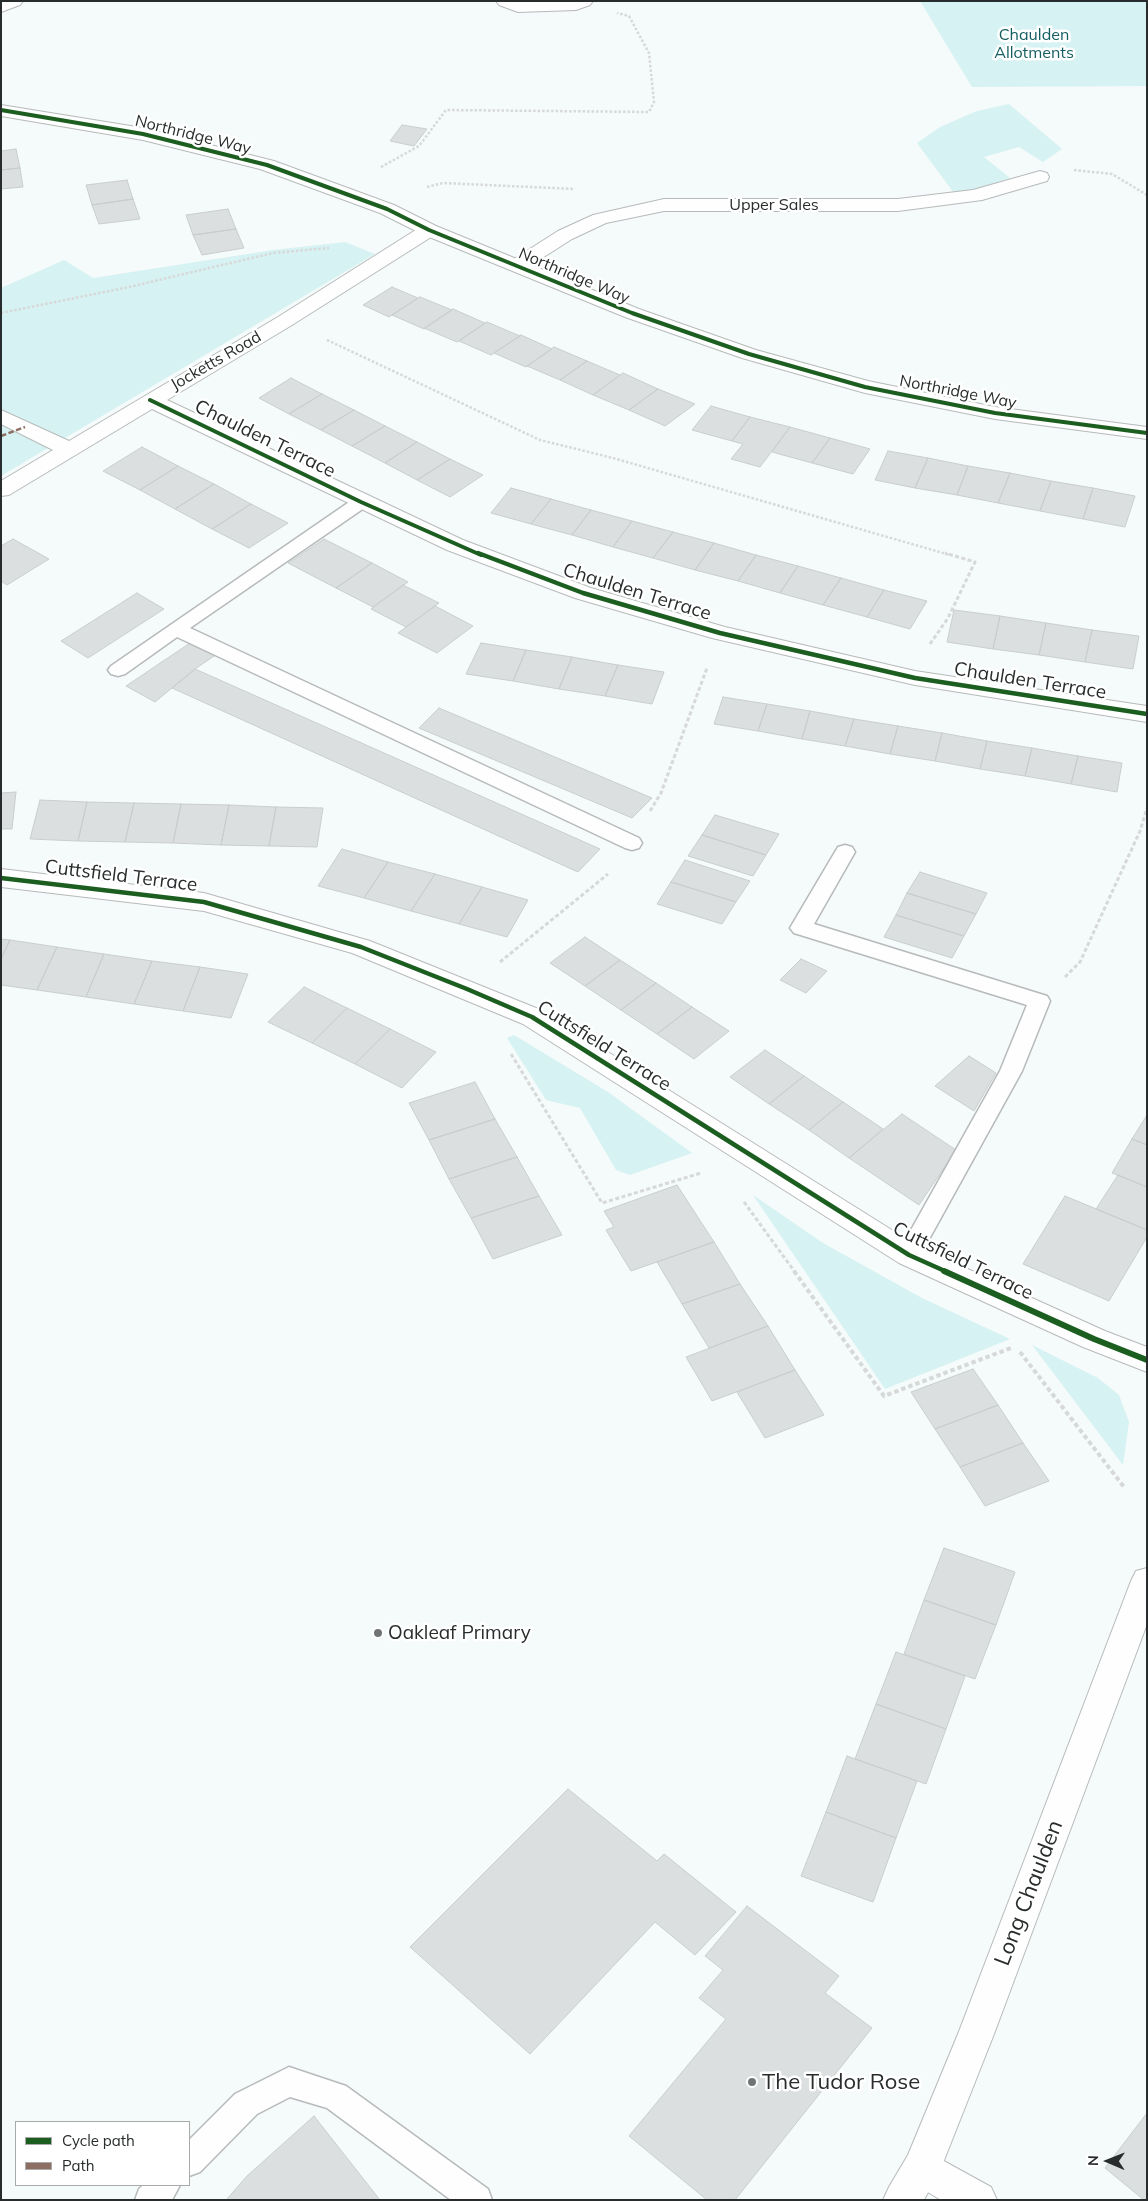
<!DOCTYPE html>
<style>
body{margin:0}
#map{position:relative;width:1148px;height:2201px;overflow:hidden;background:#f5fafa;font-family:Mulish,sans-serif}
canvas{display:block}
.frame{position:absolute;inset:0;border:2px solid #282c2c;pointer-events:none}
.legend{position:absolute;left:15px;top:2121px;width:175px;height:65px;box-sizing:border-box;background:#fff;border:1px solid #a9abab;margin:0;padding:6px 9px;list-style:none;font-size:15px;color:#282c2c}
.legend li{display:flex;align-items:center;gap:10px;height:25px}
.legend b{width:25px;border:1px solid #a9abab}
.north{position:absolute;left:1083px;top:2136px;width:50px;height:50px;-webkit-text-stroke:4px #fff;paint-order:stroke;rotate:271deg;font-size:14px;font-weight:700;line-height:20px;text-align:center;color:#282c2c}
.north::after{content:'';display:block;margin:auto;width:18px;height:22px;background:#282c2c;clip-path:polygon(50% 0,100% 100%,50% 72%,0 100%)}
</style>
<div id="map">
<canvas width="1148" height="2201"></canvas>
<div class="frame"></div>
<ul class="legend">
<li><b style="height:6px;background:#1b5e20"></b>Cycle path</li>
<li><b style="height:6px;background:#8d6e63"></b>Path</li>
</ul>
<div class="north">N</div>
</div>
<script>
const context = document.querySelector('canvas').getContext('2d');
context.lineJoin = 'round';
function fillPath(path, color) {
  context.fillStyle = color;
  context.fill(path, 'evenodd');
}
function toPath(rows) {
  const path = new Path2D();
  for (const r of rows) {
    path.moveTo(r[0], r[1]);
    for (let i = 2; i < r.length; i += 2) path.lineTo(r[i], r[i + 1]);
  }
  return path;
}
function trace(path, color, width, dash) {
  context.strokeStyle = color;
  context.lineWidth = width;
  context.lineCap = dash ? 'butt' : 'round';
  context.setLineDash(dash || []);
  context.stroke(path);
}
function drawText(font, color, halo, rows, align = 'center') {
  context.font = font + ' Mulish,sans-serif';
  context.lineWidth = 5;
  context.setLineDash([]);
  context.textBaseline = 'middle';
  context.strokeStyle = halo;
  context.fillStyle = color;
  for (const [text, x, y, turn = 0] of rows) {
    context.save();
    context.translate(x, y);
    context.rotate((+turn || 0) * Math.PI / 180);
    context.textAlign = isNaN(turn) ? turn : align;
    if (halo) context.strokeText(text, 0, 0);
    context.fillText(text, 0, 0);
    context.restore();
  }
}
const green = toPath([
 [920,1,1147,1,1147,86,972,87],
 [1009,104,1062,149,1043,162,1019,147,984,157,1010,178,956,196,917,143,940,127,977,111],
 [345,242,375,254,1,476,1,288,64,260,93,278,273,250],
 [514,1035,608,1092,692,1153,630,1175,616,1170,580,1108,546,1100,507,1038],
 [753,1195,823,1243,922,1298,1010,1339,885,1389],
 [1032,1345,1098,1378,1119,1395,1129,1422,1123,1465]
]);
const building = toPath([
 [402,125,427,129,414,146,390,141,402,125],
 [16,149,20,168,1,170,1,151,16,149],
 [20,168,23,187,1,189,1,170,20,168],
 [127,180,133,199,92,205,86,185,127,180],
 [133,199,140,219,99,224,92,205,133,199],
 [228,209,236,229,193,235,186,215,228,209],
 [236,229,244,248,202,255,193,235,236,229],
 [392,287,418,298,389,317,363,305,392,287],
 [420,297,452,310,424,329,392,315,420,297],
 [453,309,485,323,457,342,424,328,453,309],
 [487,322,520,336,491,355,459,341,487,322],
 [521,335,552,349,526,367,494,353,521,335],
 [554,347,587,361,560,380,527,366,554,347],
 [587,361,620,375,593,395,560,380,587,361],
 [623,373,658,389,629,410,593,395,623,373],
 [291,378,322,394,289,414,259,398,291,378],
 [658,389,695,404,665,426,629,410,658,389],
 [322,394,354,410,321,430,289,414,322,394],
 [711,406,750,417,732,441,692,430,711,406],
 [354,410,385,426,352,446,321,430,354,410],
 [750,417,790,427,760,467,731,459,743,444,732,441,750,417],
 [385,426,417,442,385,463,352,446,385,426],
 [790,427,830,438,812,463,772,452,790,427],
 [830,438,870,449,853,474,812,463,830,438],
 [417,442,450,459,417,480,385,463,417,442],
 [142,447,178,466,140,490,103,471,142,447],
 [888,451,928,458,915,488,875,480,888,451],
 [928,458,968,466,957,495,915,488,928,458],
 [450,459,483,475,450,497,417,480,450,459],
 [178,466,214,484,175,509,140,490,178,466],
 [968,466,1010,473,998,503,957,495,968,466],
 [1010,473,1051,481,1040,511,998,503,1010,473],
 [1051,481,1093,488,1083,519,1040,511,1051,481],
 [214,484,251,504,212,529,175,509,214,484],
 [511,488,551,499,531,524,491,513,511,488],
 [1093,488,1135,496,1125,527,1083,519,1093,488],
 [551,499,591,510,572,535,531,524,551,499],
 [251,504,288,523,249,548,212,529,251,504],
 [591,510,632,521,613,547,572,535,591,510],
 [632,521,673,532,653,558,613,547,632,521],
 [673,532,714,543,695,570,653,558,673,532],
 [13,539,49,559,7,585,1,581,1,546,13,539],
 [324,539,372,563,336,588,288,563,324,539],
 [714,543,756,555,738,581,695,570,714,543],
 [756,555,798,566,780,593,738,581,756,555],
 [372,563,408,582,373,607,336,588,372,563],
 [798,566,841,578,823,605,780,593,798,566],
 [841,578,884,590,867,617,823,605,841,578],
 [403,585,439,603,406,627,371,609,403,585],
 [884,590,927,601,910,629,867,617,884,590],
 [137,593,164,609,88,658,61,641,137,593],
 [435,606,473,626,437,653,398,633,435,606],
 [954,610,1000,616,993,649,947,642,954,610],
 [1000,616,1046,623,1039,655,993,649,1000,616],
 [1046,623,1092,630,1085,662,1039,655,1046,623],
 [1092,630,1139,636,1133,669,1085,662,1092,630],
 [193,641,217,654,195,669,155,702,126,686,193,641],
 [481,643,526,650,513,681,466,674,481,643],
 [526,650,572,657,559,689,513,681,526,650],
 [572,657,618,665,605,696,559,689,572,657],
 [618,665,664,672,652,704,605,696,618,665],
 [195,669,600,849,578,872,172,688,195,669],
 [723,697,767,704,758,731,714,724,723,697],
 [767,704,810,711,802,739,758,731,767,704],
 [439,708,652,798,632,818,419,728,439,708],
 [810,711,854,719,845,746,802,739,810,711],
 [854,719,898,726,890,754,845,746,854,719],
 [898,726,942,733,935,761,890,754,898,726],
 [942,733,987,741,980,769,935,761,942,733],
 [987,741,1032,748,1025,776,980,769,987,741],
 [1032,748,1078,756,1071,784,1025,776,1032,748],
 [1078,756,1122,763,1117,792,1071,784,1078,756],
 [16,792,12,829,1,829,1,793,16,792],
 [40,800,87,802,78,841,30,839,40,800],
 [87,802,134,803,125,842,78,841,87,802],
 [134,803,181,804,173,843,125,842,134,803],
 [181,804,229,805,221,845,173,843,181,804],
 [229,805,276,807,269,846,221,845,229,805],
 [276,807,323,808,317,847,269,846,276,807],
 [715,815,779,834,766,855,702,835,715,815],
 [702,835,766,855,753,876,688,856,702,835],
 [342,849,388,862,364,898,318,886,342,849],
 [685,860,750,881,736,902,671,882,685,860],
 [388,862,435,874,411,911,364,898,388,862],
 [920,872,987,893,976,914,907,893,920,872],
 [435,874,482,887,459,924,411,911,435,874],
 [671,882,736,902,722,924,657,904,671,882],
 [482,887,528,900,507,937,459,924,482,887],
 [907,893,976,914,964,936,896,915,907,893],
 [896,915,964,936,952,958,884,937,896,915],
 [585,937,620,960,585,986,550,963,585,937],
 [1,939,10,940,1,959,1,939],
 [10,940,57,947,37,990,1,985,1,959,10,940],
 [57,947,104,954,86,997,37,990,57,947],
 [104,954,152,961,134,1004,86,997,104,954],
 [801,959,827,971,806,993,780,980,801,959],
 [620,960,656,983,621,1010,585,986,620,960],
 [152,961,200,967,183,1011,134,1004,152,961],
 [200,967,248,974,231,1018,183,1011,200,967],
 [656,983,692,1007,657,1034,621,1010,656,983],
 [304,987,347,1008,312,1043,268,1022,304,987],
 [692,1007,729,1031,694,1059,657,1034,692,1007],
 [347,1008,390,1029,355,1064,312,1043,347,1008],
 [390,1029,436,1052,402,1088,355,1064,390,1029],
 [765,1050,804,1076,769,1104,730,1077,765,1050],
 [969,1056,996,1073,974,1111,935,1086,969,1056],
 [804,1076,843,1102,809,1130,769,1104,804,1076],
 [475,1082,495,1119,429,1140,409,1103,475,1082],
 [843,1102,883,1129,849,1158,809,1130,843,1102],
 [902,1114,956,1150,919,1205,849,1158,902,1114],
 [1147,1115,1147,1145,1132,1139,1147,1115],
 [495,1119,517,1157,449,1179,429,1140,495,1119],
 [1132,1139,1147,1145,1147,1187,1112,1173,1132,1139],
 [517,1157,539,1196,471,1218,449,1179,517,1157],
 [1118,1175,1147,1187,1147,1230,1096,1209,1118,1175],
 [677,1185,714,1242,631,1271,606,1230,614,1227,604,1211,677,1185],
 [539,1196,562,1235,493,1259,471,1218,539,1196],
 [1065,1196,1147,1230,1147,1237,1109,1301,1023,1264,1065,1196],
 [714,1242,740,1284,682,1304,657,1262,714,1242],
 [740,1284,768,1326,709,1348,682,1304,740,1284],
 [768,1326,795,1370,712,1401,686,1357,768,1326],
 [973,1369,998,1405,935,1429,911,1392,973,1369],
 [795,1370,824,1415,765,1438,737,1392,795,1370],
 [998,1405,1023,1443,960,1467,935,1429,998,1405],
 [1023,1443,1049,1481,985,1506,960,1467,1023,1443],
 [944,1548,1015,1572,996,1625,924,1600,944,1548],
 [924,1600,996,1625,975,1679,904,1654,924,1600],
 [896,1652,965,1676,946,1729,876,1704,896,1652],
 [876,1704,946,1729,926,1784,855,1759,876,1704],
 [847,1756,917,1781,896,1838,826,1812,847,1756],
 [568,1789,657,1861,664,1854,736,1912,695,1955,655,1922,530,2054,410,1947,568,1789],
 [826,1812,896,1838,873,1902,801,1876,826,1812],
 [747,1906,839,1976,825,1993,872,2028,735,2200,707,2200,629,2136,726,2019,699,1998,723,1970,705,1956,747,1906],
 [1147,2113,1147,2200,1144,2200,1105,2168,1147,2113],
 [314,2116,380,2200,226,2200,247,2176,314,2116]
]);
const pathFar2 = toPath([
 [381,167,419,146,446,110,649,112,654,102,649,53,629,16,617,13],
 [1074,170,1112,174,1147,195],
 [427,187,443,183,575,189],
 [1,313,129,287,273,253,329,248],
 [327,340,540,440,613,458,950,555]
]);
const pathFar1 = toPath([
 [930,644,948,618,975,562,945,553],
 [650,811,661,793,707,668],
 [500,962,608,874],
 [1065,977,1080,962,1140,831,1147,808],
 [511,1054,602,1203,701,1173],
 [744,1202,795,1272]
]);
const path = toPath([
 [794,1271,884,1396,1011,1348],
 [1020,1352,1124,1487]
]);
const service = toPath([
 [361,497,367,498,370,502,367,506,190,628,639,838,642,843,639,848,632,850,625,848,177,637,125,674,118,676,111,674,108,670,111,666,355,498,361,497],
 [845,845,852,847,855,852,814,924,1047,996,1050,1001,1022,1071,917,1261,909,1264,901,1261,897,1255,1000,1071,1027,1005,794,933,790,928,835,852,838,847,845,845],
 [289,2067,346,2086,488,2189,492,2200,451,2200,327,2108,290,2097,257,2114,200,2172,189,2176,189,2140,235,2094,289,2067],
 [143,2185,180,2185,172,2200,135,2200,139,2189,143,2185]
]);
const minor = toPath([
 [1,1,23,1,20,5,1,12,1,1],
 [496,1,521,2,593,1,590,5,576,10,518,12,499,5,496,1],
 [1040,171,1047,173,1049,177,1047,181,982,200,898,211,664,211,606,223,572,239,525,269,518,271,511,269,508,265,511,261,558,231,593,215,664,199,898,199,973,190,1040,171],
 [429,224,436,226,439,230,436,234,292,325,167,400,463,540,591,588,725,627,915,671,1147,706,1147,722,915,685,712,638,575,598,447,550,152,409,9,495,1,496,1,481,53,450,1,424,1,410,69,441,278,317,422,226,429,224],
 [1,869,204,893,370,941,541,1010,919,1247,1105,1331,1147,1347,1147,1372,1083,1347,899,1263,523,1024,352,953,204,911,1,887,1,869],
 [922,2149,991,2187,997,2200,941,2200,909,2181,903,2168,909,2155,922,2149]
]);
const tertiary = toPath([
 [1,105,143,128,274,161,394,205,436,226,639,309,756,350,868,381,995,407,1147,427,1147,439,995,419,865,393,742,358,625,317,422,234,380,213,260,169,143,140,1,116,1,105],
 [1147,1568,1147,1624,994,2034,941,2168,924,2200,883,2200,889,2187,908,2155,958,2034,1131,1581,1136,1571,1147,1568]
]);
const quiet = toPath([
 [1,436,25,427]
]);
const cyclewayFar2 = toPath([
 [1,110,143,134,267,165,387,209,429,230,632,313,749,354,865,387,995,413,1147,433],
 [150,400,361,502,481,555]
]);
const cyclewayFar1 = toPath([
 [478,553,583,593,720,633,915,678,1147,714],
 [1,878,204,902,361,947,467,989,532,1017,909,1255,947,1272]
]);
const cycleway = toPath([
 [944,1271,1094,1339,1147,1360]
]);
const markers = [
 [378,1633,5,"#707474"],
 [752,2082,5,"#707474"]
];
const farParknames = [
 ["Chaulden",1034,35],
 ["Allotments",1034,53]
];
const farStreetnames = [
 ["Northridge Way",193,135,14],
 ["Upper Sales",774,205],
 ["Northridge Way",574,276,23],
 ["Jocketts Road",216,361,-30],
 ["Northridge Way",958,392,11]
];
const streetNames = [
 ["Chaulden Terrace",265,439,26],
 ["Chaulden Terrace",637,592,17],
 ["Chaulden Terrace",1030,681,9],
 ["Cuttsfield Terrace",121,876,7],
 ["Cuttsfield Terrace",604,1046,32],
 ["Cuttsfield Terrace",963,1261,26]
];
const poiNames = [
 ["Oakleaf Primary",388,1633]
];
const nearStreetnames = [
 ["Long Chaulden",1029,1893,-69]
];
const nearPoinames = [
 ["The Tudor Rose",762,2082]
];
fillPath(green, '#d7f2f2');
fillPath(building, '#dbdfdf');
trace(building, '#c9cdcd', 1);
trace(service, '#b7baba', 3);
trace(minor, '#b7baba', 2);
trace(tertiary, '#b7baba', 2);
trace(pathFar2, '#d7d8d8', 2.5, [2.5, 2]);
trace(pathFar1, '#d7d8d8', 3, [4, 2.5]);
trace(path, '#d7d8d8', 4, [4.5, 3]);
fillPath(service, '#fefefe');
fillPath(minor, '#fefefe');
fillPath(tertiary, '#fefefe');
trace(quiet, '#8d6e63', 2.5, [5.5, 2.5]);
trace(cyclewayFar2, '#1b5e20', 4);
trace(cyclewayFar1, '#1b5e20', 4.5);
trace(cycleway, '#1b5e20', 6);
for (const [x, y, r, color] of markers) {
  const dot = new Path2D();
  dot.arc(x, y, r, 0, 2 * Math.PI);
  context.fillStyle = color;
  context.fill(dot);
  trace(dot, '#fff', 2);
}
drawText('16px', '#135e60', '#fff', farParknames);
drawText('16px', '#282c2c', '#fff', farStreetnames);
drawText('19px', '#282c2c', '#fff', streetNames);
drawText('19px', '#282c2c', '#fff', poiNames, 'left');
drawText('22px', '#282c2c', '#fff', nearStreetnames);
drawText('22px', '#282c2c', '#fff', nearPoinames, 'left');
</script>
